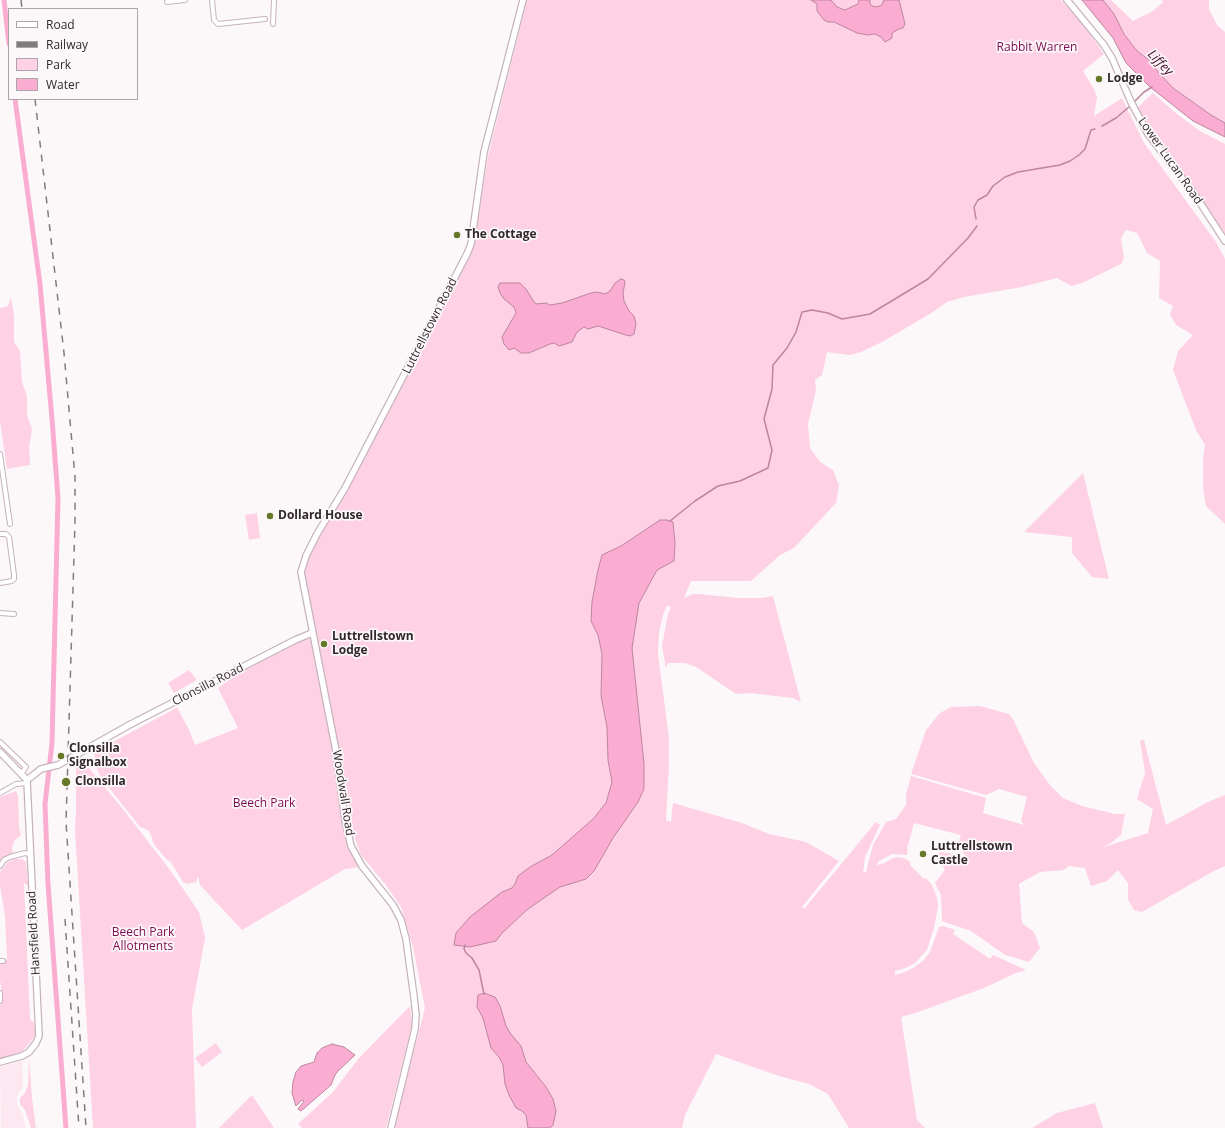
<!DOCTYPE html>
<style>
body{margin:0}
#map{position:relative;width:1225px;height:1128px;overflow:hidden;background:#fcf8fa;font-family:"Open Sans",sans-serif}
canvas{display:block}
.legend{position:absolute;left:8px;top:8px;width:130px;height:92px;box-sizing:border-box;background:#fcf8fa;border:1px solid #aaa5a8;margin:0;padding:5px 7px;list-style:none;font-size:12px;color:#30282c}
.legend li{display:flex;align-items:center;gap:8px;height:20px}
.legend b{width:20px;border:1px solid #aaa5a8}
</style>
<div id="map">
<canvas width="1225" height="1128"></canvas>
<ul class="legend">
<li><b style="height:5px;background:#fff"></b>Road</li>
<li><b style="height:5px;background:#817b7e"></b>Railway</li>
<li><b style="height:11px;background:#fed1e5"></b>Park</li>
<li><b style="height:11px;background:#faadd1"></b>Water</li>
</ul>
</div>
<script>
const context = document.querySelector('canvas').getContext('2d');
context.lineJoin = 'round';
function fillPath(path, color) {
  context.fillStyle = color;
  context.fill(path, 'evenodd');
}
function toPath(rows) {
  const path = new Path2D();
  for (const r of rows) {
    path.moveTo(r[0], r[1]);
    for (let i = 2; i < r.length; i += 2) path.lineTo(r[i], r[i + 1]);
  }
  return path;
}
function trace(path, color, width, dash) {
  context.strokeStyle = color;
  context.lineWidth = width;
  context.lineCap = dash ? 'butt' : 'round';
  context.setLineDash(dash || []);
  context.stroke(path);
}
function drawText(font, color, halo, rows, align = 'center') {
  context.font = font + ' "Open Sans",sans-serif';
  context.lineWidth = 3.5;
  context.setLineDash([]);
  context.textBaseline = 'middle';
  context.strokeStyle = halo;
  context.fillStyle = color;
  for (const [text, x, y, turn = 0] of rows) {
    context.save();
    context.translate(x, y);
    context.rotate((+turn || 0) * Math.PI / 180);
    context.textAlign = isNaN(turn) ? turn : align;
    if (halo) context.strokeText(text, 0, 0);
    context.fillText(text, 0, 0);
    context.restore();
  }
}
const built = toPath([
 [22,1061,23,1084,22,1088,17,1097,17,1103,23,1116,26,1128,1,1128,0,1067]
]);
const green = toPath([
 [527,0,1061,0,1080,20,1104,54,1083,71,1094,89,1097,97,1094,116,1122,98,1144,143,1216,242,1225,259,1225,524,1206,506,1203,488,1203,460,1205,445,1196,430,1173,370,1178,351,1193,335,1176,325,1170,314,1173,306,1159,298,1160,261,1147,253,1137,233,1126,230,1121,238,1124,258,1121,264,1082,283,1071,286,1057,278,1022,287,964,297,947,302,933,312,884,341,861,352,850,355,827,352,822,375,815,380,816,390,808,424,810,448,820,462,833,470,839,485,836,503,794,548,780,555,751,581,691,581,684,598,693,594,699,594,738,598,762,598,773,596,801,702,793,698,750,693,736,694,696,667,685,663,668,663,666,668,662,646,668,614,671,607,667,606,663,615,659,633,658,654,669,738,669,764,666,820,671,822,673,803,742,823,769,834,806,842,839,861,802,907,804,909,876,822,880,825,865,857,863,873,866,872,873,845,886,822,896,819,906,805,906,795,911,776,986,798,983,813,1024,825,1021,821,1027,797,999,789,986,795,911,774,926,730,940,713,951,707,980,706,1009,714,1013,719,1034,763,1050,785,1063,798,1082,806,1115,814,1125,814,1121,835,1111,843,1101,848,1148,833,1153,809,1137,799,1145,773,1140,740,1144,740,1166,825,1208,802,1225,795,1225,866,1212,872,1142,912,1134,910,1128,900,1128,883,1118,870,1107,881,1091,886,1085,868,1069,866,1064,870,1040,872,1019,884,1022,923,1034,932,1040,948,1029,962,1005,955,971,931,942,921,941,895,935,883,945,870,937,857,939,852,950,853,954,857,960,857,963,855,966,857,958,844,961,835,914,823,907,849,908,850,907,855,892,854,879,861,876,866,882,863,883,864,891,859,897,857,903,858,908,860,911,863,910,865,924,879,926,878,932,885,937,898,938,906,934,928,927,950,915,963,908,967,895,971,895,975,905,972,913,968,923,961,930,952,939,927,943,926,955,930,953,934,990,959,993,955,1026,970,1016,973,984,988,918,1012,901,1017,917,1120,925,1128,849,1128,828,1094,809,1084,779,1076,716,1054,685,1115,682,1128,394,1128,425,1008,413,947,401,907,385,884,361,855,355,839,304,572,306,561,312,547,323,530,356,471,472,251,475,237,488,156],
 [1103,0,1111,0,1133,21,1153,11,1163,2,1162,0,1209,0,1209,9,1217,25,1225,32,1225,123,1211,115,1173,88,1158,72,1149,60,1137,51,1124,34,1114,14],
 [1153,93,1177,114,1200,131,1225,144,1225,234,1200,197,1146,125,1137,108],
 [11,297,14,317,14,342,20,351,22,382,27,396,27,415,32,429,29,448,30,465,7,469,0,421,0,308,8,306],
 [1083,473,1109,579,1092,577,1072,553,1072,537,1024,532],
 [257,513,260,538,249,540,245,515],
 [305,639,309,639,312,642,321,679,335,751,343,821,360,867,345,869,242,930,200,885,198,876,196,882,188,884,183,882,170,861,167,860,153,843,151,835,148,830,140,827,103,780,98,772,94,752,171,711,177,707,189,730,195,745,238,728,218,688,237,674],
 [189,670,197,680,174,693,168,683],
 [80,757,122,808,170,870,199,912,205,938,192,1009,196,1128,93,1128,75,830,76,811,76,761],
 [16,791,18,796,19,827,21,835,14,841,12,848,13,853,5,857,0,862,0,797],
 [15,859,22,859,26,862,28,886,24,883,30,1019,34,1023,35,1028,35,1036,22,1052,15,1055,0,1060,0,1008,2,995,0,980,0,961,7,960,5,916,0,885,0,872,7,863],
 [410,1006,412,1023,409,1037,386,1128,302,1128,298,1124,333,1092,359,1058],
 [216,1043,222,1052,202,1067,195,1058],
 [29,1058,32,1098,36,1128,31,1128,25,1110,20,1104,20,1098,25,1093,28,1085],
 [252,1095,274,1128,219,1128],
 [1095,1103,1103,1128,1032,1128,1057,1113]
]);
const water = toPath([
 [811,0,831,0,837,7,845,10,858,4,859,0,870,0,870,4,872,6,877,7,882,5,884,0,899,0,905,24,903,28,899,29,892,33,892,38,885,42,881,37,875,34,868,35,857,33,834,22,828,22,824,20,817,11,817,4,811,0],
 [1082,0,1103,0,1114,14,1124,34,1137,51,1149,60,1158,72,1173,88,1211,115,1225,123,1225,137,1193,121,1150,87,1126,63,1113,38,1082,0],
 [621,279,624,280,625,282,623,293,624,301,629,311,634,316,636,324,634,334,630,336,626,335,598,326,588,329,584,327,577,332,572,342,559,346,554,343,550,344,529,353,521,353,514,348,509,350,504,344,502,337,516,313,514,307,504,299,500,293,498,287,500,283,520,283,526,289,534,302,536,304,546,303,550,305,562,303,591,293,597,292,605,294,610,291,615,283,621,279],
 [660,520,667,520,673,522,675,543,674,561,657,570,639,603,632,648,644,764,644,789,638,802,613,838,594,871,586,879,560,887,541,900,528,909,502,933,496,941,470,947,454,945,456,933,470,917,502,892,512,888,515,884,518,876,530,867,552,855,593,819,606,803,612,782,608,760,607,727,601,696,602,654,598,635,591,621,592,602,598,570,602,555,621,546,660,520],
 [484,993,495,997,500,1006,506,1026,510,1033,521,1046,526,1062,546,1087,553,1099,556,1111,553,1125,550,1128,528,1128,526,1115,522,1111,516,1108,509,1095,505,1084,503,1065,499,1057,491,1048,483,1018,477,1007,478,995,484,993],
 [332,1044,344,1047,355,1055,338,1071,335,1075,331,1085,301,1111,298,1109,304,1101,302,1100,296,1106,292,1093,293,1082,296,1072,301,1066,314,1062,317,1053,322,1048,332,1044]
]);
const stream = toPath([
 [1135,101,1144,92,1152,87],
 [1102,126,1116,118,1129,107],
 [976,219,974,207,978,200,987,195,993,186,1005,177,1018,172,1060,165,1070,161,1079,155,1085,149,1091,130,1095,129],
 [670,521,695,501,718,486,740,481,768,468,772,450,764,419,772,389,773,365,787,348,796,332,802,312,812,310,828,313,842,319,870,314,928,279,968,238,977,226],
 [465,945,464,949,466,953,472,958,479,970,484,994]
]);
const canal = toPath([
 [4,0,9,44],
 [15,99,40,284,52,419,58,498,52,743,45,804,48,884,66,1128]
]);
const street = toPath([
 [212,0,214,20,218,24,265,19],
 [167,2,185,0],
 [273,24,274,0],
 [0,454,10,524],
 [0,534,6,534,9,537,14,575,14,579,12,581,0,583],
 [0,613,14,614],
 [0,742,26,767,21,774],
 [0,793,16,784,27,783],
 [0,866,4,860,10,857,25,853,29,854],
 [0,961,3,961],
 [0,993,0,1001]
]);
const secondary = toPath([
 [1067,0,1104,45,1112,58,1131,102,1148,134,1195,195,1225,241],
 [0,752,27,780],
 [27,780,41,769,58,765,131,724,295,640,312,633],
 [0,1062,22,1056,29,1052,36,1043,39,1036,27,780],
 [391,1128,415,1029,416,1015,414,997,406,939,401,920,393,905,362,866,351,846,345,820,336,751,301,572,306,556,317,534,345,488,467,254,471,244,484,152,523,0]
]);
const rail = toPath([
 [21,0,22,9],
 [35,99,64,353,75,477,75,522,66,822,86,1128],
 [65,919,79,1128]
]);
const markers = [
 [1099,79,4,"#667928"],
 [457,235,4,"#667928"],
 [270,516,4,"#667928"],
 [324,644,4,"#667928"],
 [61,756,4,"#667928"],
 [66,782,5,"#667928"],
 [923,854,4,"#667928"]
];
const parkNames = [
 ["Rabbit Warren",1037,48],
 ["Beech Park",264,804],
 ["Beech Park",143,933],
 ["Allotments",143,947]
];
const poiNames = [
 ["Lodge",1107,79],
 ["The Cottage",465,235],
 ["Dollard House",278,516],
 ["Luttrellstown",332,637],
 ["Lodge",332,651],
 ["Clonsilla",69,749],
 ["Signalbox",69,763],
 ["Clonsilla",75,782],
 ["Luttrellstown",931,847],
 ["Castle",931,861]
];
const streetNames = [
 ["Lower Lucan Road",1170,161,55],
 ["Luttrellstown Road",430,326,-63],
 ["Clonsilla Road",208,685,-27],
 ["Woodwall Road",343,793,81],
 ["Hansfield Road",34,933,-93]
];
const waterNames = [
 ["Liffey",1160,63,46]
];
fillPath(built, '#fde7f0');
fillPath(green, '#fed1e5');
fillPath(water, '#faadd1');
trace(water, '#bd85a0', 1);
trace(stream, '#bd85a0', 1.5);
trace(canal, '#faadd1', 5);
trace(street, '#c6b3bb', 6);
trace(secondary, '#c6b3bb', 8);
trace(street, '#fff', 4);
trace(secondary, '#fff', 5.5);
trace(rail, '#817b7e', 1.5, [7, 7]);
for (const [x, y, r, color] of markers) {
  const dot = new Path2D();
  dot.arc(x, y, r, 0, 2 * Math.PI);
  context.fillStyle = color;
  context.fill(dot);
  trace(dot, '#fcf8fa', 1.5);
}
drawText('12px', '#7c0a50', '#fcf8fa', parkNames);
drawText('bold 12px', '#30282c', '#fcf8fa', poiNames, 'left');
drawText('12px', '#30282c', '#fcf8fa', streetNames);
drawText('italic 13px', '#491030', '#fcf8fa', waterNames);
</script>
